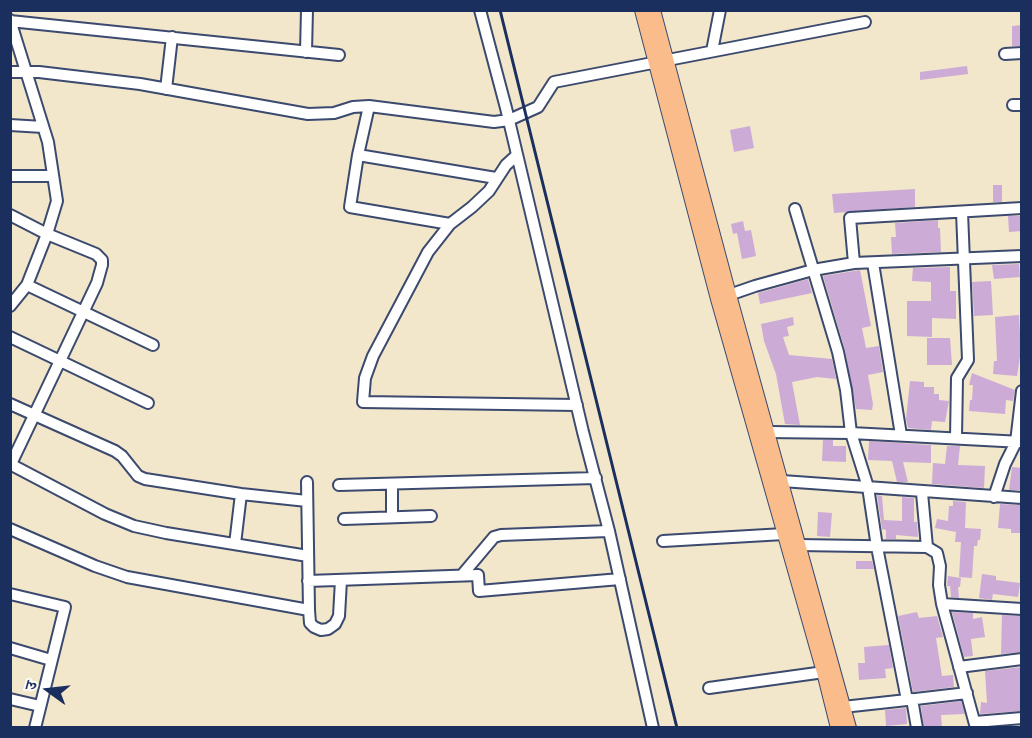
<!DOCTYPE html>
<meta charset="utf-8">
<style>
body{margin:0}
#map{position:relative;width:1032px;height:738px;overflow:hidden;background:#f2e6cb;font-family:"Gentium Book Plus","Noto Serif Devanagari",serif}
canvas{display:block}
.frame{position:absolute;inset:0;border:12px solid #1b2f5e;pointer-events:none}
.north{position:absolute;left:18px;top:660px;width:60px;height:60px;-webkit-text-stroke:4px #fdfcf7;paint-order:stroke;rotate:285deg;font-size:16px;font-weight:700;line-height:24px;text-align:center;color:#1b2f5e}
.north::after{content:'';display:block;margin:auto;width:21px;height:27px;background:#1b2f5e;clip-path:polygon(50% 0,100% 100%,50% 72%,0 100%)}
</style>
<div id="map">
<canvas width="1032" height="738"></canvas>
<div class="frame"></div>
<div class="north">उ</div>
</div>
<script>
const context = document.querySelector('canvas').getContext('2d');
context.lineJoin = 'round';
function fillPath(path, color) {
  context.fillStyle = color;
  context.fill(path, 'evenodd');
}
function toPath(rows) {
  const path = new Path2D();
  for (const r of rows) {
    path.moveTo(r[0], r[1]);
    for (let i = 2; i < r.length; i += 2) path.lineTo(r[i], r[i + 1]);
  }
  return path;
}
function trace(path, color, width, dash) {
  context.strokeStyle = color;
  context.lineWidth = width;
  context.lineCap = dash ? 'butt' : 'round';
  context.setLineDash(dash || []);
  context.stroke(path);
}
const building = toPath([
 [1022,25,1022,46,1012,46,1012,26],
 [967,66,968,74,920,80,920,72],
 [750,126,754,148,734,152,730,130],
 [993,185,1002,185,1002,202,993,202],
 [915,189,915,207,834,213,832,194],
 [1008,216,1022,216,1022,231,1009,232],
 [938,220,938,228,940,228,941,252,892,254,891,237,896,237,895,223],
 [743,221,745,231,751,230,756,256,742,259,737,233,733,234,731,224],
 [1019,264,1020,277,994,279,992,265],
 [950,267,950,291,956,291,956,319,932,318,932,337,907,336,907,301,931,301,931,282,912,281,913,268],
 [860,270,871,326,862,328,866,348,879,346,883,372,868,375,873,404,872,410,856,409,845,350,823,276],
 [808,279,812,293,760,304,758,293],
 [991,281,993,315,974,316,972,282],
 [1019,315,1021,350,1017,376,993,374,994,361,997,361,995,317],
 [793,317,794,325,787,327,789,336,783,337,789,355,832,359,836,379,817,377,792,382,800,425,785,424,776,374,764,341,761,324],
 [927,338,950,338,952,365,927,365],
 [972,373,1015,390,1013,401,1006,400,1005,414,969,411,970,400,972,400,973,385,969,385],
 [910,381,924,382,924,387,934,387,934,394,939,394,939,400,949,401,945,422,932,421,931,430,908,428,906,419],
 [823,440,833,440,833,446,846,446,846,462,822,461],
 [869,441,931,445,931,463,903,462,908,482,897,482,892,461,868,460],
 [947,446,960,446,958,465,985,466,984,488,932,484,933,463,945,464],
 [1012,467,1022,468,1022,490,1009,490],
 [877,495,882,496,884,520,902,521,902,497,914,498,914,522,917,522,918,537,896,535,896,539,886,539,886,530,882,529],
 [953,501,966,502,965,528,981,529,980,540,978,540,977,546,974,546,972,578,959,577,961,542,955,542,956,532,935,528,937,519,948,521,949,506,953,506],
 [1000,504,1022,505,1022,533,1011,533,1011,529,998,528],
 [818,512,832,513,830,537,817,536],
 [856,561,872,561,874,569,856,569],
 [982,574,996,576,996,580,1020,583,1018,597,993,594,992,600,979,598],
 [948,576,961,578,960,587,958,587,959,598,951,597,950,586,947,586],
 [917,612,919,618,937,616,943,637,936,638,942,676,953,675,954,687,913,692,898,616],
 [952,612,973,613,973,619,982,617,985,637,971,639,973,656,964,657],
 [1002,615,1022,616,1022,652,1001,654],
 [889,645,893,668,885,669,886,678,859,680,858,663,865,663,864,647],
 [1022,667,1022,711,980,714,981,702,987,703,985,671],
 [961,701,965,714,941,715,942,728,924,728,921,706],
 [906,708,907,724,886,726,885,710]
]);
const minor = toPath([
 [480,10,506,108,583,432,609,531,653,728],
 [10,20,48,142,57,201,47,234,96,254,102,260,102,265,97,283,10,466],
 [10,21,339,55],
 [712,51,720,10],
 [306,52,307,10],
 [1005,54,1022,53],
 [10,72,39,72,140,84,308,114,334,113,353,107,369,106,494,122,509,120,538,107,554,82,865,22],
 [166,89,172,37],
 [1013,105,1022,105],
 [369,106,358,155,350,207,450,224],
 [10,125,43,127],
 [358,155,496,178],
 [517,155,506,165,489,191,472,207,450,224,428,252,373,356,365,378,363,402,577,405],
 [10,176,52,176],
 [10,215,47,234,27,285,153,345],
 [854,263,1022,256],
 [873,263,901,435],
 [729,295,755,286,813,270,854,263,850,218,1022,208],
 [10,306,27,285],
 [10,337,148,403],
 [10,404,115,451,122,456,138,476,145,479,241,494,307,501],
 [767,432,851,433,846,390,838,352,795,209],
 [956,438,957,378,968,360,962,212],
 [10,464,105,514,134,526,166,533,308,556],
 [782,481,1022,498],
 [307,482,309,610,310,623,314,627,321,630,328,629,335,624,339,616,341,580],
 [392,484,392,516],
 [339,485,596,478],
 [922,493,927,547],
 [994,497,1005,464,1016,442,1022,391],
 [344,519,431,516],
 [10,529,95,566,127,577,309,610],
 [663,541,784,534],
 [235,544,241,494],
 [798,545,927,547,937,553,940,566,939,585,942,604,976,728],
 [462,575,494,537,501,535,609,531],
 [308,581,478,575,479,591,620,579],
 [10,594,65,607,35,728],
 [942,604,1022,609],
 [10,648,51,660],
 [959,667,1022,659],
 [709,688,824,672],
 [10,699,40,706],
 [912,699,917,728],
 [907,700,967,693],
 [843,707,907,700,877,547,868,487,851,433,1022,442],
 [975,722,1022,718]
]);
const major = toPath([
 [642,10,718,299,824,672,838,728],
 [653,10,729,295,849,728]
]);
const rail = toPath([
 [500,10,677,728]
]);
fillPath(building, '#ccacd6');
trace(minor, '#3b4a6e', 14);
trace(major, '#3b4a6e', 16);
trace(minor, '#fff', 10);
trace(major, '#f9bc8a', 14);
trace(rail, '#1b2f5e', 3);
</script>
